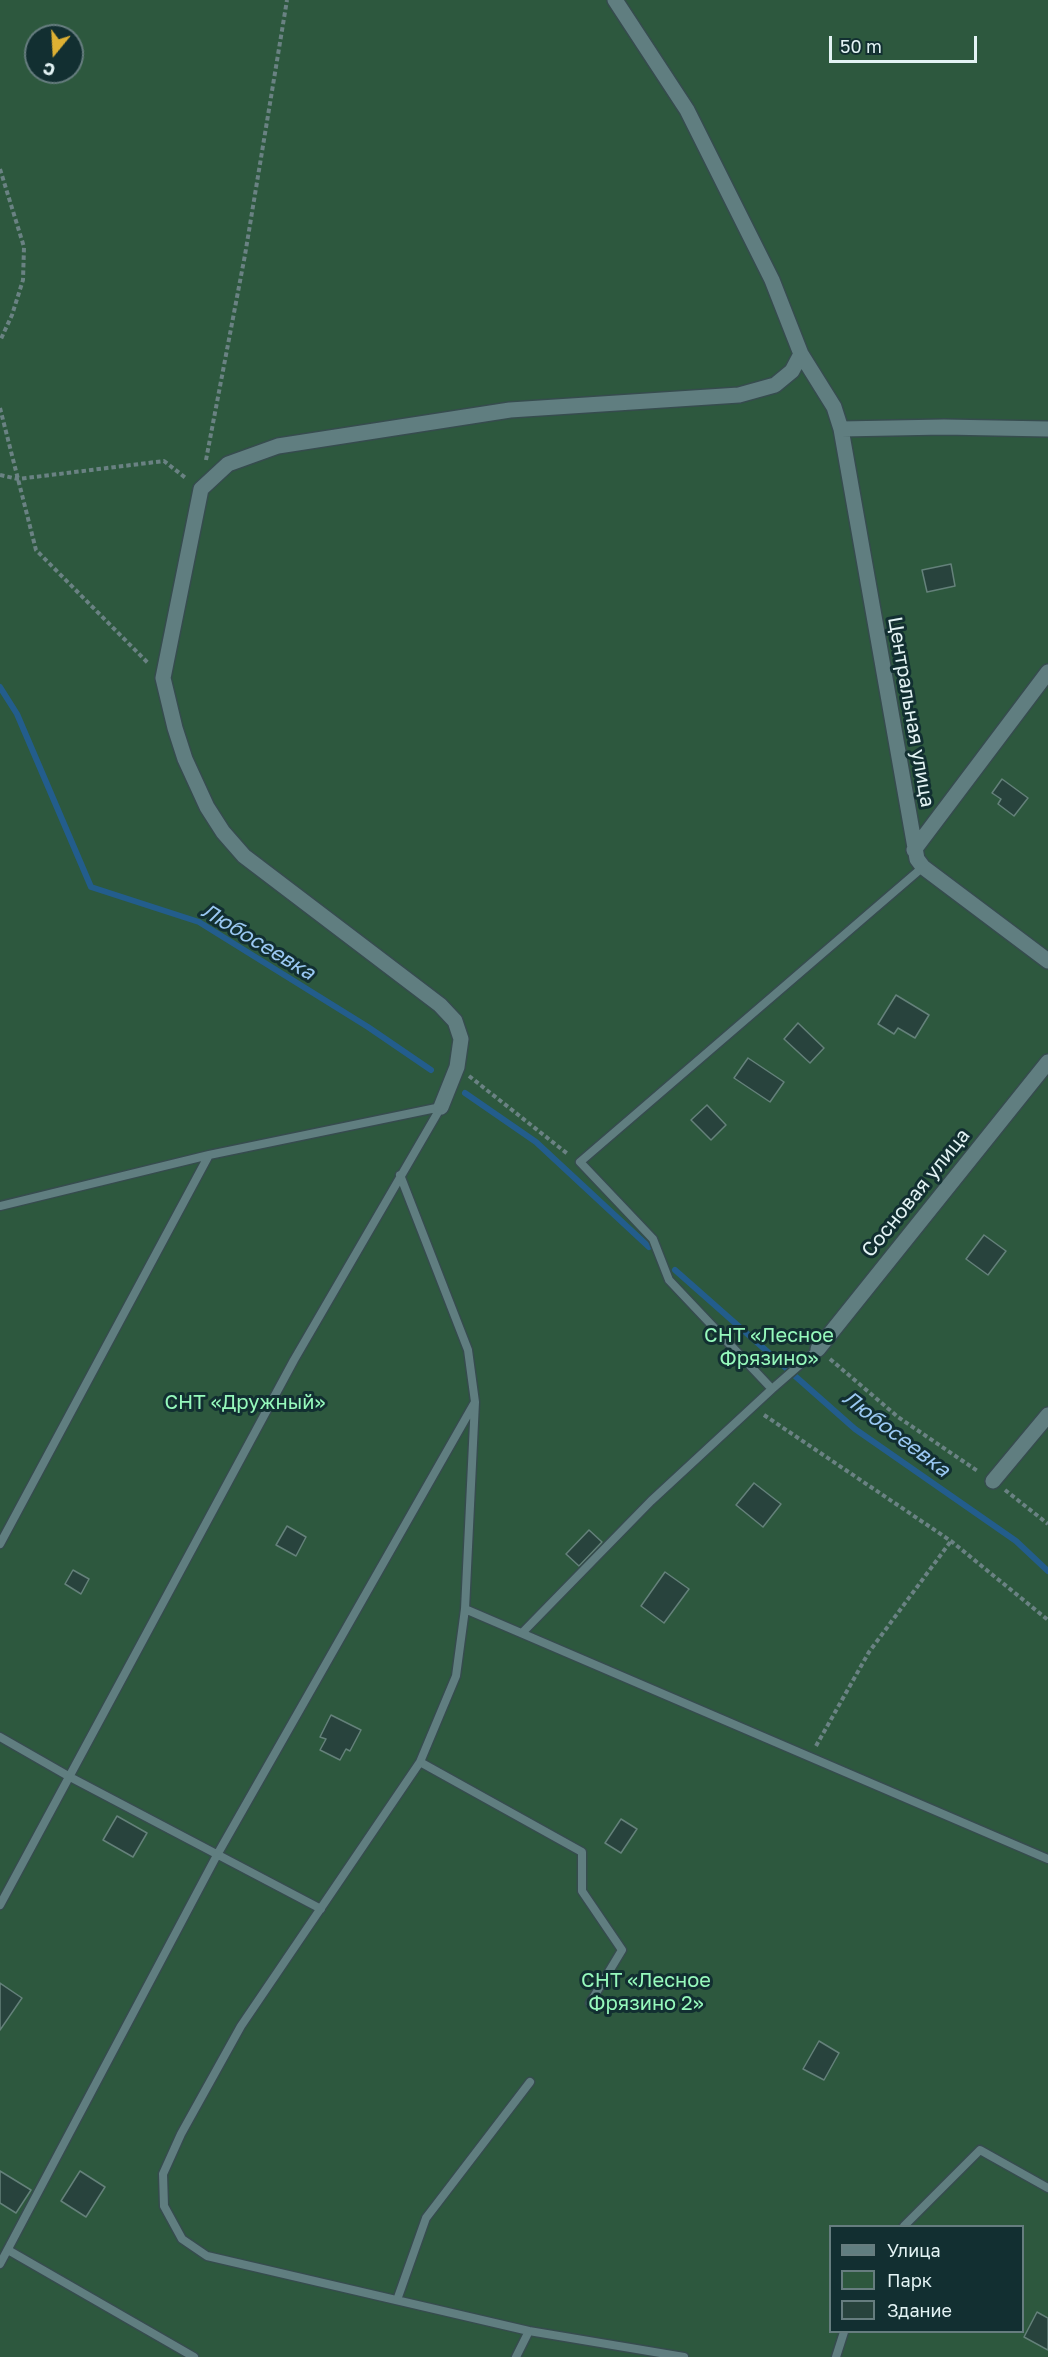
<!DOCTYPE html>
<meta charset="utf-8">
<style>
body{margin:0}
#map{position:relative;width:1048px;height:2357px;overflow:hidden;background:#122f31;font-family:"Golos Text",sans-serif}
canvas{display:block}
.legend{position:absolute;left:829px;top:2225px;width:195px;height:108px;box-sizing:border-box;background:#122f31;border:2px solid #667d7f;margin:0;padding:8px 10px;list-style:none;font-size:18px;color:#e3f3f4}
.legend li{display:flex;align-items:center;gap:12px;height:30px}
.legend b{width:30px;border:2px solid #667d7f}
.north{position:absolute;left:24px;top:24px;width:60px;height:60px;box-sizing:border-box;background:#122f31;border:2px solid #667d7f;border-radius:50%;rotate:198deg;font-size:16px;font-weight:700;line-height:24px;text-align:center;color:#e3f3f4}
.north::after{content:'';display:block;margin:auto;width:21px;height:27px;background:#deb133;clip-path:polygon(50% 0,100% 100%,50% 72%,0 100%)}
.scale{position:absolute;left:829px;top:36px;width:148px;height:27px;box-sizing:border-box;border:3px solid #e3f3f4;border-top:0;padding-left:8px;font-size:18px;line-height:21px;white-space:nowrap;color:#e3f3f4;-webkit-text-stroke:4px #122f31;paint-order:stroke}
</style>
<div id="map">
<canvas width="1048" height="2357"></canvas>
<ul class="legend">
<li><b style="height:8px;background:#607e80"></b>Улица</li>
<li><b style="height:16px;background:#2d583e"></b>Парк</li>
<li><b style="height:16px;background:#28433d"></b>Здание</li>
</ul>
<div class="north">С</div>
<div class="scale">50 m</div>
</div>
<script>
const context = document.querySelector('canvas').getContext('2d');
context.lineJoin = 'round';
function fillPath(path, color) {
  context.fillStyle = color;
  context.fill(path, 'evenodd');
}
function toPath(rows) {
  const path = new Path2D();
  for (const r of rows) {
    path.moveTo(r[0], r[1]);
    for (let i = 2; i < r.length; i += 2) path.lineTo(r[i], r[i + 1]);
  }
  return path;
}
function trace(path, color, width, dash) {
  context.strokeStyle = color;
  context.lineWidth = width;
  context.lineCap = dash ? 'butt' : 'round';
  context.setLineDash(dash || []);
  context.stroke(path);
}
function drawText(font, color, halo, rows, align = 'center') {
  context.font = font + ' "Golos Text",sans-serif';
  context.lineWidth = 6;
  context.setLineDash([]);
  context.textBaseline = 'middle';
  context.strokeStyle = halo;
  context.fillStyle = color;
  for (const [text, x, y, turn = 0] of rows) {
    context.save();
    context.translate(x, y);
    context.rotate((+turn || 0) * Math.PI / 180);
    context.textAlign = isNaN(turn) ? turn : align;
    if (halo) context.strokeText(text, 0, 0);
    context.fillText(text, 0, 0);
    context.restore();
  }
}
const green = toPath([
 [0,0,1048,0,1048,2357,0,2357],
 [36,36,72,36,72,72,36,72],
 [830,2226,1022,2226,1022,2332,830,2332]
]);
const stream = toPath([
 [0,687,17,714,91,887,199,922,368,1027,431,1070],
 [465,1093,536,1142,649,1247],
 [675,1270,855,1429,1016,1541,1048,1571]
]);
const building = toPath([
 [951,564,955,586,927,592,922,570,951,564],
 [1002,779,1028,798,1014,816,998,804,1001,799,992,793,1002,779],
 [896,995,929,1015,915,1038,898,1028,894,1034,878,1024,896,995],
 [798,1023,824,1048,810,1063,784,1039,798,1023],
 [748,1058,784,1082,770,1102,734,1078,748,1058],
 [707,1105,726,1125,711,1140,691,1120,707,1105],
 [984,1235,1006,1251,988,1275,966,1259,984,1235],
 [754,1483,781,1504,763,1527,736,1505,754,1483],
 [287,1526,306,1537,296,1556,276,1545,287,1526],
 [589,1530,602,1542,579,1566,566,1554,589,1530],
 [73,1570,89,1579,81,1594,65,1584,73,1570],
 [665,1572,689,1589,664,1623,641,1606,665,1572],
 [331,1715,361,1730,350,1751,346,1749,340,1760,320,1750,326,1739,320,1737,331,1715],
 [117,1816,147,1833,133,1857,103,1840,117,1816],
 [621,1819,637,1829,621,1853,605,1843,621,1819],
 [0,1983,22,1998,0,2030,0,1983],
 [819,2041,839,2053,824,2080,803,2069,819,2041],
 [0,2171,31,2190,16,2213,0,2203,0,2171],
 [80,2171,105,2187,86,2217,61,2201,80,2171],
 [1037,2312,1048,2318,1048,2350,1024,2337,1037,2312]
]);
const path = toPath([
 [0,169,24,247,23,280,12,315,0,341],
 [0,408,36,550,148,663],
 [206,460,245,255,287,0],
 [0,475,18,479,164,461,187,479],
 [469,1076,569,1155],
 [830,1359,898,1417,979,1472],
 [764,1415,951,1541,1048,1620],
 [1005,1490,1048,1524],
 [816,1746,869,1652,951,1541]
]);
const lane = toPath([
 [209,1155,441,1107],
 [0,1206,209,1155,0,1544],
 [772,1389,818,1349],
 [475,1402,465,1609,456,1676,420,1762,241,2026,181,2134,163,2174,164,2206,182,2239,207,2256,529,2331,684,2357],
 [465,1609,1048,1859],
 [522,1633,651,1501,772,1389,669,1280,653,1239,580,1162,923,867],
 [0,1737,70,1777,321,1909],
 [420,1762,582,1852,582,1891,622,1950,590,2003],
 [0,1905,294,1360,441,1107],
 [904,2226,980,2150,1048,2188],
 [8,2250,194,2357],
 [0,2264,217,1855,475,1402,468,1350,400,1175],
 [397,2300,426,2218,530,2082],
 [516,2357,529,2331],
 [836,2357,844,2332]
]);
const street = toPath([
 [615,0,687,110,772,280,801,354,834,407,841,429,917,859,923,867,1048,961],
 [841,429,944,427,1048,429],
 [914,850,1048,672],
 [441,1107,457,1067,461,1039,455,1021,440,1005,244,856,223,832,207,807,185,759,175,728,163,678,201,489,228,464,278,446,510,410,739,395,775,385,792,371,801,354],
 [818,1349,1048,1062],
 [993,1481,1048,1415]
]);
const streetNames = [
 ["Центральная улица",911,712,80],
 ["Сосновая улица",916,1193,-51]
];
const parkNames = [
 ["СНТ «Лесное",769,1336],
 ["Фрязино»",769,1359],
 ["СНТ «Дружный»",245,1403],
 ["СНТ «Лесное",646,1981],
 ["Фрязино 2»",646,2004]
];
const waterNames = [
 ["Любосеевка",258,942,31],
 ["Любосеевка",896,1434,37]
];
fillPath(green, '#2d583e');
trace(stream, '#235d8c', 6);
fillPath(building, '#28433d');
trace(building, '#64817a', 1.5);
trace(lane, '#364c4e', 11);
trace(street, '#364c4e', 18);
trace(path, '#6a8283', 4, [4.5, 3]);
trace(lane, '#607e80', 8);
trace(street, '#607e80', 15);
drawText('20px', '#e3f3f4', '#122f31', streetNames);
drawText('20px', '#96f9bc', '#122f31', parkNames);
drawText('italic 21px', '#9ac8f2', '#122f31', waterNames);
</script>
